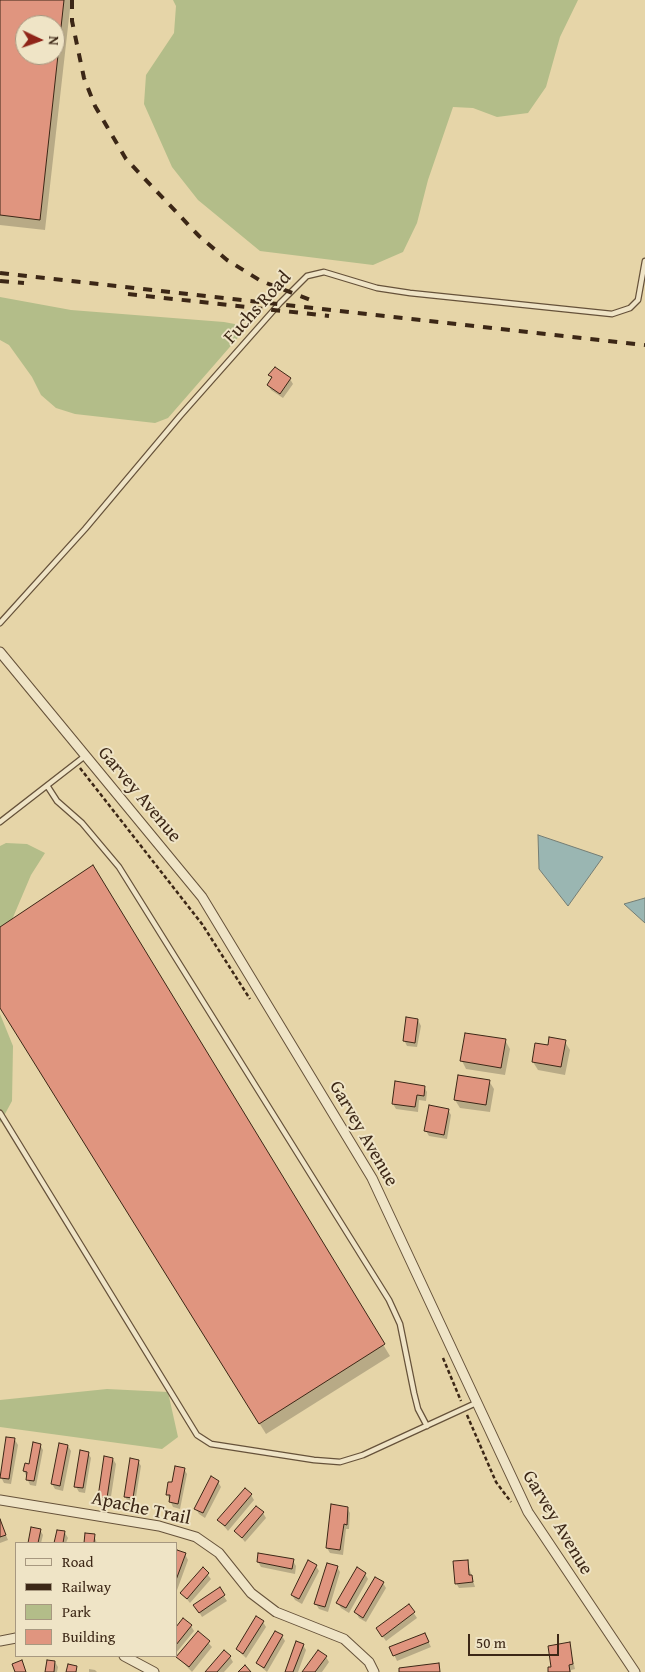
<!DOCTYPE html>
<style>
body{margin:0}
#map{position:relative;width:645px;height:1672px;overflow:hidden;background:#e6d5a8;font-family:"Gentium Book Plus",serif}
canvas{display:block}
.legend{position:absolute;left:15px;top:1542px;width:162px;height:115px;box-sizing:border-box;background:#efe4c6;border:1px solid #a79880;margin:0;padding:6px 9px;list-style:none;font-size:15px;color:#3c2716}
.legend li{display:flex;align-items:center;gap:10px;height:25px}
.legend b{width:25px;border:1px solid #a79880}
.north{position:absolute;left:15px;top:15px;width:50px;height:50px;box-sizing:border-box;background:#efe4c6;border:1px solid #a79880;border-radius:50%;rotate:93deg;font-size:14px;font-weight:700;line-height:20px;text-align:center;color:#3c2716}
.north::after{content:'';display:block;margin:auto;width:18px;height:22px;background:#8f2418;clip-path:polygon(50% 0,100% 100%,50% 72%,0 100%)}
.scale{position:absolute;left:468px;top:1634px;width:91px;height:22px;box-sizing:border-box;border:2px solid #3c2716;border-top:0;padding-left:6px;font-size:15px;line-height:18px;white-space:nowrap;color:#3c2716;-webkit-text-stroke:4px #efe4c6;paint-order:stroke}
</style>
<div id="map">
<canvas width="645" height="1672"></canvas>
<ul class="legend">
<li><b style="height:6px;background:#efe4c6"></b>Road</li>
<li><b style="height:6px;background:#3c2716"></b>Railway</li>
<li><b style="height:14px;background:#b3bd89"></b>Park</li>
<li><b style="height:14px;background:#e0957f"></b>Building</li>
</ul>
<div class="north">N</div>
<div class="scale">50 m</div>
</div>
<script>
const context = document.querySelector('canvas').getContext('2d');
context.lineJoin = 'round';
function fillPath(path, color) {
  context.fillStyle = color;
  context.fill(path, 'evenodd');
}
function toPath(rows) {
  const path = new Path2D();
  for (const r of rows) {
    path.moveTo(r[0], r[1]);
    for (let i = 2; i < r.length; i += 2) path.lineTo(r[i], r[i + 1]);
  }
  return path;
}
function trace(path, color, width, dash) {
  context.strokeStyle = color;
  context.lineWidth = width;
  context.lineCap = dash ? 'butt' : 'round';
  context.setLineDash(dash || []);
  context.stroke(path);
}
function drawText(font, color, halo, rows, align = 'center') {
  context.font = font + ' "Gentium Book Plus",serif';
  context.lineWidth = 4;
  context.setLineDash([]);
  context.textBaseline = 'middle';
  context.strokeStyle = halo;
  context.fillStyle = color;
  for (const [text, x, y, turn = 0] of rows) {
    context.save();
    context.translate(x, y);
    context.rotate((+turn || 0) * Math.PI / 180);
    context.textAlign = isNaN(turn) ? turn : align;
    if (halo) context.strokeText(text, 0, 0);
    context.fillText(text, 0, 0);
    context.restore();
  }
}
const green = toPath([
 [173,0,586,0,578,0,560,37,546,87,528,113,497,117,473,108,453,107,428,180,417,223,403,252,373,265,260,251,198,200,172,167,144,104,146,75,174,33,176,6],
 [0,297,71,310,224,322,240,325,242,333,168,418,155,423,75,414,56,408,41,395,32,377,9,345,0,340],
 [6,843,27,844,45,853,31,875,3,941,0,954,0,846],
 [0,1014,13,1046,12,1101,0,1123],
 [107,1389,168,1392,178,1437,162,1449,0,1427,0,1400]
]);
const water = toPath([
 [538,835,603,857,568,906,539,869,538,835],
 [645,898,645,923,624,904,645,898]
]);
const shadow = toPath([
 [0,0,71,0,45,230,0,225],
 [25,25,55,25,55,55,25,55],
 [275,368,290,379,293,384,283,398,271,390,268,385,272,379,270,375],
 [92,867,390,1356,266,1434,0,1006,0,929],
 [418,1020,421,1026,417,1047,407,1046,404,1040],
 [505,1040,510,1049,505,1075,466,1069,462,1061],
 [565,1042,570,1050,565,1075,538,1070,533,1062,549,1047],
 [489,1081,494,1089,490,1112,460,1108,455,1100],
 [424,1087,427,1092,426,1101,419,1100,418,1112,396,1109,393,1104],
 [448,1110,451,1115,447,1139,429,1136,426,1131],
 [15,1440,18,1445,11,1484,4,1483,1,1477],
 [40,1445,43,1450,36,1486,30,1485,24,1471],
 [68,1446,71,1451,63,1491,55,1489,52,1484],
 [88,1453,91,1458,85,1493,79,1492,76,1487],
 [113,1459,116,1464,110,1503,102,1502,99,1497],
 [138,1461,141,1466,135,1503,128,1502,125,1496],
 [184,1469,187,1474,180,1509,173,1507,167,1494],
 [218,1482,221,1487,205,1518,199,1514,196,1509],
 [251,1495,254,1500,228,1531,219,1520],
 [347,1508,350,1513,349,1529,346,1529,343,1555,330,1553,327,1548],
 [263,1513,266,1518,245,1542,236,1531],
 [0,1521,8,1540,0,1543],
 [32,1529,40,1530,43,1535,41,1543,30,1543],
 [58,1531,65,1533,68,1538,66,1543,56,1543],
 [86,1534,94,1536,97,1543,85,1543],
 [185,1554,188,1560,176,1593,176,1555],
 [293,1561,296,1566,295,1574,261,1567,258,1562],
 [467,1561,475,1587,459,1588,456,1583],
 [316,1566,319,1571,302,1604,295,1600,292,1595],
 [337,1567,340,1572,328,1612,319,1609,316,1604],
 [203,1569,211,1579,190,1603,182,1593],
 [365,1574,368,1579,349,1613,341,1608,338,1603],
 [383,1583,386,1588,366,1622,359,1618,356,1612],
 [219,1589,227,1601,202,1617,195,1605],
 [409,1606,417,1618,386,1641,381,1634],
 [263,1622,266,1627,246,1658,237,1649],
 [191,1626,194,1631,176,1653,176,1629],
 [198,1632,212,1647,192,1672,178,1657],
 [282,1636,285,1641,267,1672,257,1663],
 [427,1639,431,1647,397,1661,391,1648],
 [569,1644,575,1669,571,1670,571,1672,550,1672],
 [303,1645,306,1650,298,1672,286,1672],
 [230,1657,233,1662,224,1672,207,1672],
 [326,1657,329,1662,322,1672,304,1672],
 [55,1662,58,1667,57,1672,46,1672],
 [89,1669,95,1670,97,1672,89,1672]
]);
const building = toPath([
 [0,0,64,0,40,220,0,215,0,0],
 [25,25,55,25,55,55,25,55,25,25],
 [275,367,291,378,280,394,267,385,272,377,268,375,275,367],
 [93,865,385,1344,259,1424,0,1008,0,927,93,865],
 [406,1017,418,1019,415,1043,403,1041,406,1017],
 [465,1033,506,1039,501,1068,460,1061,465,1033],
 [549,1037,566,1040,561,1067,532,1062,535,1043,548,1045,549,1037],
 [458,1075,490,1080,486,1105,454,1100,458,1075],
 [395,1081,425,1086,424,1096,417,1095,415,1107,392,1104,395,1081],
 [429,1105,449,1109,444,1135,424,1131,429,1105],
 [6,1437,15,1438,9,1479,0,1478,6,1437],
 [33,1442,41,1444,34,1481,26,1480,27,1472,23,1471,25,1463,29,1464,33,1442],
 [59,1443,68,1445,60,1486,51,1484,59,1443],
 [80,1450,89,1452,83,1488,74,1487,80,1450],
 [104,1456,113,1458,107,1498,98,1497,104,1456],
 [130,1458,139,1460,133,1498,124,1497,130,1458],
 [175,1466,185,1468,178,1504,169,1502,170,1495,166,1495,168,1482,172,1482,175,1466],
 [211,1476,219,1481,203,1513,194,1509,211,1476],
 [245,1488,252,1494,225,1526,217,1520,245,1488],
 [331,1504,348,1507,347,1525,344,1524,340,1550,326,1548,331,1504],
 [256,1506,264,1512,242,1538,234,1531,256,1506],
 [0,1519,6,1535,0,1537,0,1519],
 [31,1527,41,1529,38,1543,28,1543,31,1527],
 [57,1530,65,1531,63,1543,54,1543,57,1530],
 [85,1533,95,1534,94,1543,84,1543,85,1533],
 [177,1550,186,1553,176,1580,176,1551,177,1550],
 [258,1553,294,1559,292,1569,257,1562,258,1553],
 [308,1560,317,1565,299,1599,291,1595,308,1560],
 [468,1560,469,1575,472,1575,473,1582,455,1584,453,1561,468,1560],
 [327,1563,338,1566,325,1607,314,1604,327,1563],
 [203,1567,209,1573,187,1599,180,1593,203,1567],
 [357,1567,366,1573,346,1608,336,1603,357,1567],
 [375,1577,384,1582,363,1618,354,1612,375,1577],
 [220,1587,225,1595,199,1613,193,1605,220,1587],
 [409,1604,415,1612,382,1637,376,1628,409,1604],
 [256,1616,264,1621,243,1654,236,1649,256,1616],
 [183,1618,192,1625,176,1645,176,1627,183,1618],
 [198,1631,210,1641,189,1667,176,1657,198,1631],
 [275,1631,283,1635,264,1668,256,1663,275,1631],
 [425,1633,429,1642,393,1656,389,1647,425,1633],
 [296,1641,304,1644,293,1672,285,1672,296,1641],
 [570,1642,573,1664,569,1665,570,1672,548,1672,548,1667,551,1667,548,1646,570,1642],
 [224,1650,231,1656,217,1672,205,1672,224,1650],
 [318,1650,327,1656,315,1672,302,1672,318,1650],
 [22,1660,26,1672,15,1672,12,1664,22,1660],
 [47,1660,55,1661,54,1672,45,1672,47,1660],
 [439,1663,440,1672,399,1672,399,1668,439,1663],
 [68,1664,77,1666,76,1672,66,1672,68,1664],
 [245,1665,251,1672,238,1672,245,1665]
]);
const path = toPath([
 [80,768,202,924,250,999],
 [443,1358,461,1401],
 [467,1415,496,1482,511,1502]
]);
const service = toPath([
 [0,623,85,529,180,416,280,303,307,276,324,272,377,288,410,293,612,314,630,308,638,300,645,261],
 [48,787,57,801,82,823,119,867,389,1300,400,1324,414,1393,418,1409,427,1426],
 [0,822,85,756],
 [0,1113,197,1435,211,1444,314,1460,340,1462,363,1455,476,1403]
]);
const minor = toPath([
 [0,652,202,897,372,1178,528,1512,635,1672],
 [0,1500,159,1526,196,1537,219,1553,251,1593,276,1612,344,1639,369,1662,374,1672],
 [0,1641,16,1638],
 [124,1656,154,1672]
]);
const rail = toPath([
 [72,0,72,21,84,78,95,106,126,159,199,236,227,260,261,281,316,302],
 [0,273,645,345],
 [0,281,24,283],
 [128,294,329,316]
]);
const streetNames = [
 ["Fuchs Road",258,308,-48],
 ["Garvey Avenue",139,795,50],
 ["Garvey Avenue",363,1134,60],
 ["Apache Trail",141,1509,12],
 ["Garvey Avenue",557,1523,59]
];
fillPath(green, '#b3bd89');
fillPath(water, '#9ab6b2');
trace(water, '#747d74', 1);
fillPath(shadow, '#0003');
fillPath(building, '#e0957f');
trace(building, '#3c2716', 1);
trace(service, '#66523a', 7);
trace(minor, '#66523a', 11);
trace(path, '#3c2716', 2.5, [4, 2.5]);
trace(service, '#efe4c6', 4.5);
trace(minor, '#efe4c6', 9);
trace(rail, '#3c2716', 4, [9, 9]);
drawText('19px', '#3c2716', '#efe4c6', streetNames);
</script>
